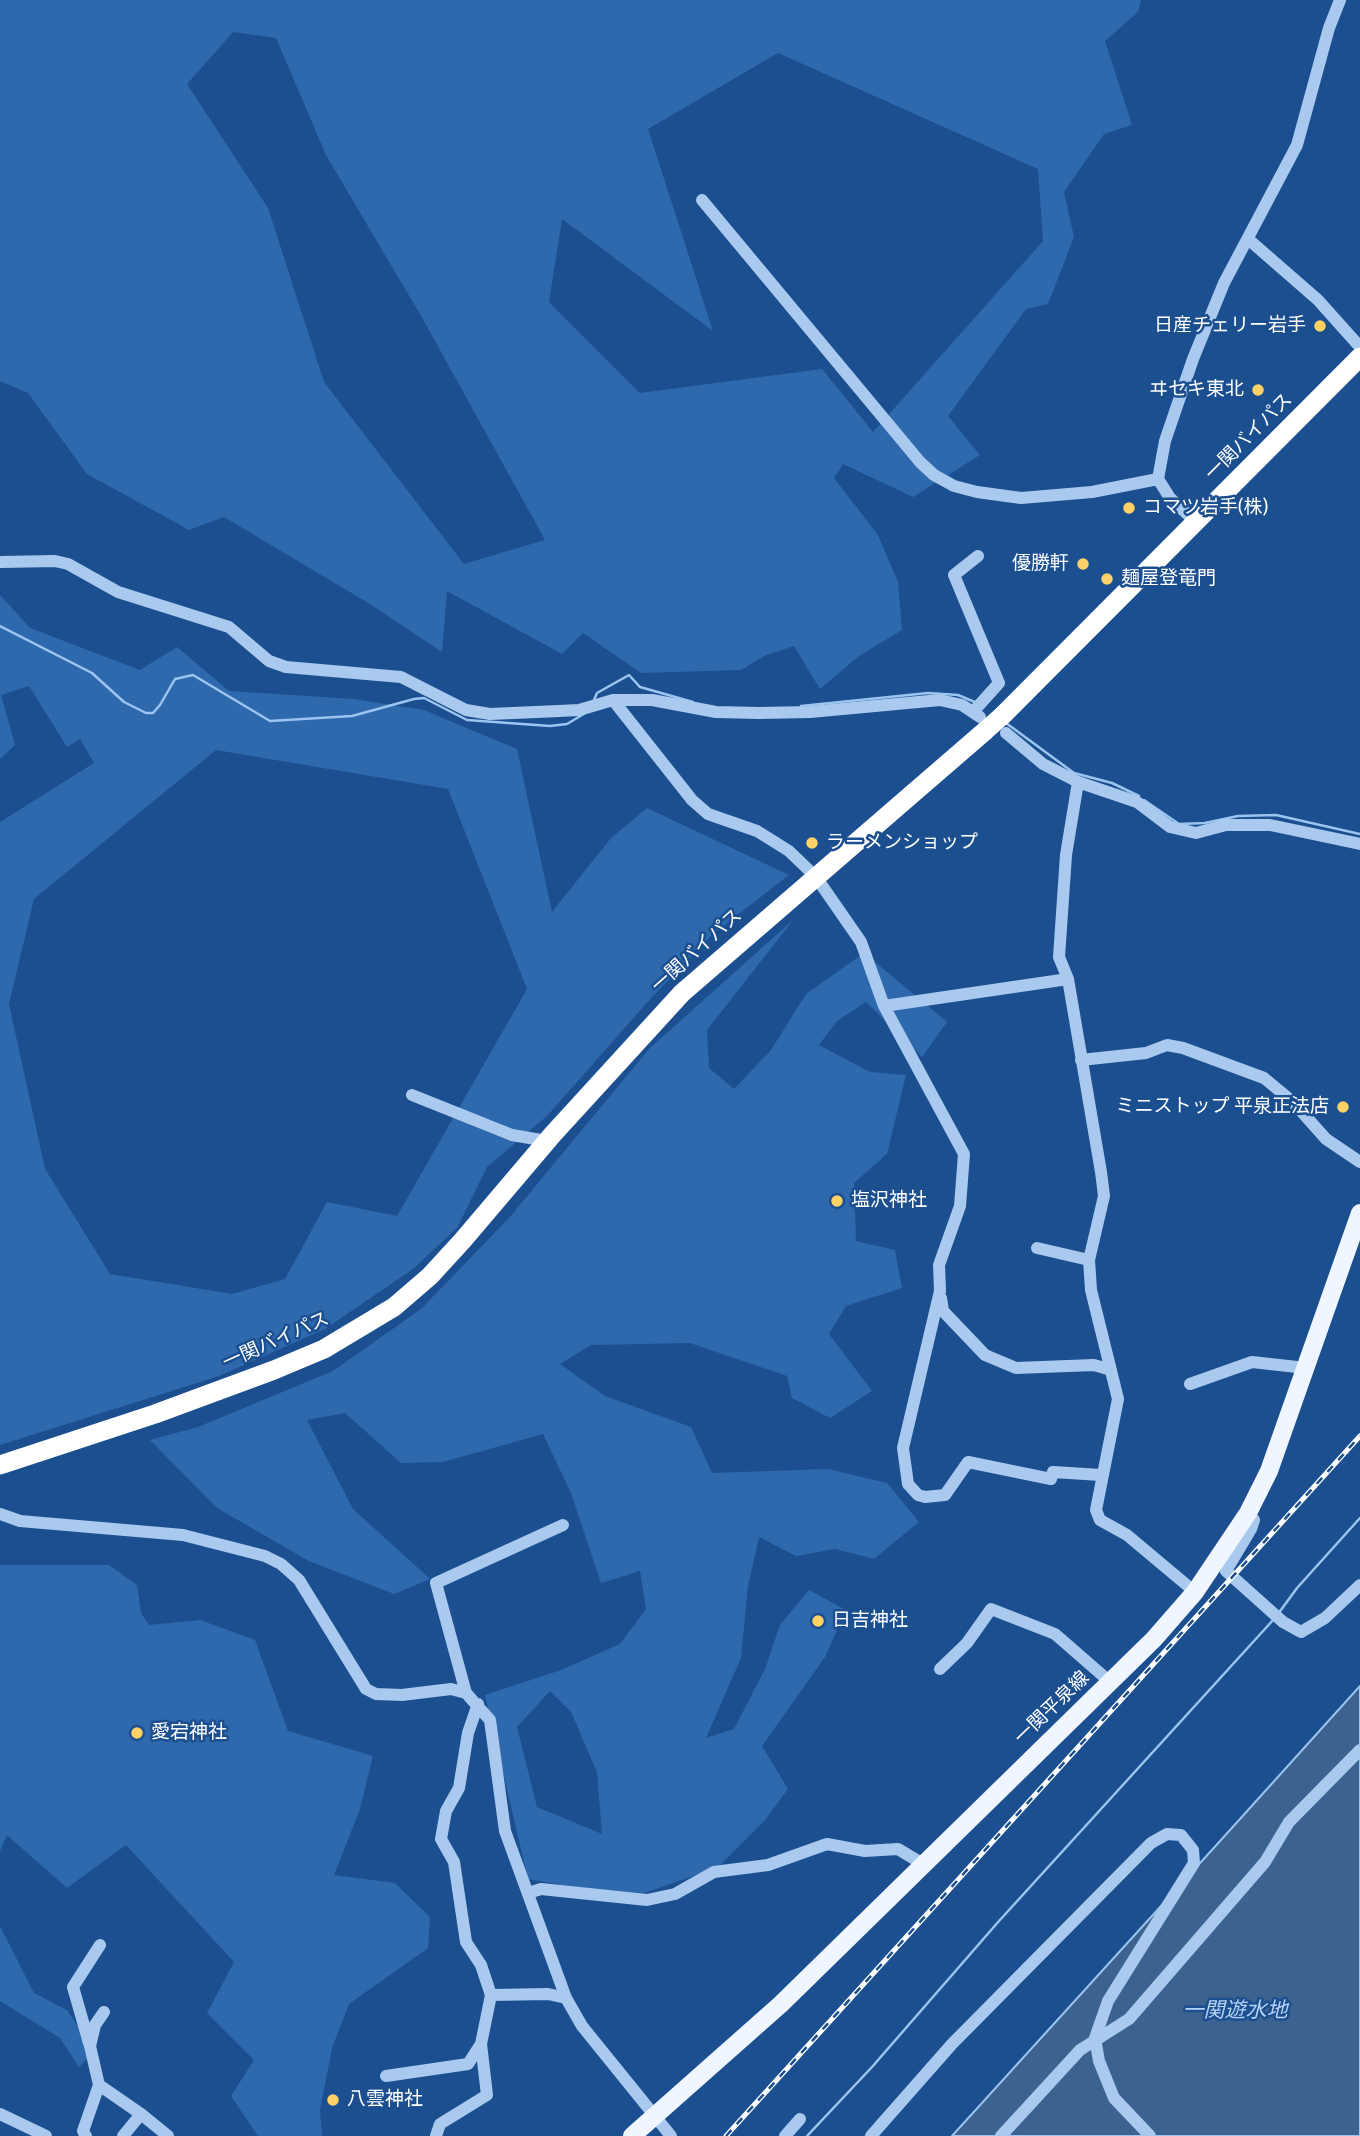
<!DOCTYPE html>
<meta charset="utf-8">
<style>
body{margin:0}
canvas{display:block;background:#1b4f8f}
</style>
<canvas width="1360" height="2136"></canvas>
<script>
const context = document.querySelector('canvas').getContext('2d');
context.lineJoin = 'round';
function fillPath(path, color) {
  context.fillStyle = color;
  context.fill(path, 'evenodd');
}
function toPath(rows) {
  const path = new Path2D();
  for (const r of rows) {
    path.moveTo(r[0], r[1]);
    for (let i = 2; i < r.length; i += 2) path.lineTo(r[i], r[i + 1]);
  }
  return path;
}
function trace(path, color, width, dash) {
  context.strokeStyle = color;
  context.lineWidth = width;
  context.lineCap = dash ? 'butt' : 'round';
  context.setLineDash(dash || []);
  context.stroke(path);
}
function drawText(font, color, halo, rows, align = 'center') {
  context.font = font + ' "Fira Sans Condensed","Noto Sans JP",sans-serif';
  context.lineWidth = 5;
  context.setLineDash([]);
  context.textBaseline = 'middle';
  context.strokeStyle = halo;
  context.fillStyle = color;
  for (const [text, x, y, turn = 0] of rows) {
    context.save();
    context.translate(x, y);
    context.rotate((+turn || 0) * Math.PI / 180);
    context.textAlign = isNaN(turn) ? turn : align;
    if (halo) context.strokeText(text, 0, 0);
    context.fillText(text, 0, 0);
    context.restore();
  }
}
const green = toPath([
 [0,0,1141,0,1138,12,1105,41,1132,125,1104,134,1064,192,1074,237,1048,304,1026,309,948,416,980,455,913,497,843,464,834,478,878,535,898,582,902,630,859,656,820,689,794,646,766,655,741,670,641,673,583,633,562,654,447,591,442,652,370,604,224,517,189,530,87,474,28,393,0,381],
 [233,32,276,38,326,155,424,321,545,540,464,564,324,382,268,208,187,84],
 [778,53,1038,169,1043,241,873,432,822,369,640,393,549,302,562,219,713,331,648,129],
 [0,595,30,628,140,670,177,647,229,691,353,699,424,710,517,749,552,912,611,838,647,808,789,875,713,934,652,997,547,1116,487,1167,457,1228,413,1269,325,1329,219,1376,0,1445,0,822,94,763,80,739,67,747,29,686,1,695,15,745,0,759],
 [216,750,448,789,527,989,397,1216,327,1202,285,1279,232,1294,110,1274,45,1169,9,1004,34,899],
 [794,919,707,1030,709,1068,734,1089,771,1050,806,994,864,953,947,1022,922,1057,866,1002,837,1021,819,1045,870,1072,906,1075,887,1154,854,1183,856,1241,895,1250,902,1288,846,1306,829,1334,872,1391,830,1418,792,1398,787,1376,690,1343,591,1345,560,1364,605,1396,691,1427,712,1473,828,1469,887,1483,919,1522,874,1559,835,1549,796,1556,759,1537,748,1586,741,1658,706,1738,734,1729,765,1669,780,1625,809,1590,846,1610,825,1657,762,1746,788,1789,765,1820,717,1868,644,1893,585,1889,528,1879,485,1695,561,1670,620,1644,646,1609,640,1571,601,1583,571,1493,543,1434,443,1462,401,1463,345,1413,307,1420,353,1509,430,1579,394,1594,309,1561,217,1508,150,1440,198,1427,333,1371,421,1309,509,1218,649,1049],
 [550,1691,571,1712,597,1772,602,1834,537,1807,517,1727],
 [0,1565,109,1565,137,1585,141,1613,149,1625,200,1620,255,1640,288,1731,373,1756,360,1809,334,1875,395,1883,430,1917,428,1948,349,2004,332,2048,320,2110,322,2136,258,2136,231,2096,254,2060,207,2013,234,1962,126,1845,67,1888,7,1835,0,1851],
 [0,1926,34,1993,67,2010,94,2051,79,2067,60,2038,0,2001]
]);
const water = toPath([
 [1360,1686,1360,2136,952,2136,1221,1840,1360,1686]
]);
const stream = toPath([
 [0,626,92,673,124,702,146,713,153,713,160,705,175,679,193,675,270,721,352,716,414,699,424,698,467,720,550,726,567,724,587,712],
 [594,700,597,693,629,675,640,687,693,702],
 [801,706,928,693,958,695,977,703],
 [1006,723,1074,773,1112,783,1139,796],
 [1144,800,1179,824,1205,823,1238,816,1276,815,1360,834],
 [1278,1614,1297,1588,1360,1518],
 [807,2136,872,2067,999,1921,1274,1619]
]);
const minor = toPath([
 [702,200,920,462,934,475,954,486,977,492,1021,498,1092,492,1158,479],
 [1248,239,1318,300,1360,347],
 [1196,522,1170,498,1158,479,1165,441,1193,359,1224,283,1297,145,1329,28,1340,0],
 [0,562,55,561,68,564,118,592,229,627,269,661,286,667,401,677,466,710,490,714,559,711,579,710,613,700,652,700,716,712,759,713,810,712,940,700,962,705,980,717],
 [613,700,692,800,708,814,757,831,789,851,816,877,861,942,884,1006,964,1154,960,1206,939,1265,940,1291,903,1448,908,1484,918,1495,925,1497,945,1495,968,1462,1051,1479,1053,1472,1101,1475],
 [973,712,999,683,954,575,978,556],
 [1006,733,1043,764,1078,782,1137,802,1170,827,1196,833,1226,825,1270,825,1360,844],
 [1078,782,1066,855,1059,957,1068,979,1101,1172,1104,1196,1089,1260,1091,1290,1118,1399,1096,1510,1100,1520,1127,1535,1195,1592],
 [884,1006,1068,979],
 [1081,1060,1146,1053,1167,1045,1183,1048,1264,1078,1293,1102,1326,1139,1360,1162],
 [412,1095,512,1135,547,1141],
 [1037,1248,1089,1260],
 [941,1298,943,1311,985,1355,1016,1368,1094,1365,1111,1370],
 [1190,1384,1252,1362,1306,1368],
 [1248,1513,1254,1520,1251,1529,1226,1571,1283,1622,1301,1632,1325,1618,1360,1585],
 [0,1514,20,1521,183,1535,265,1556,281,1564,299,1580,366,1689,376,1694,402,1695,451,1689,466,1693,490,1720,505,1831,566,1998,582,2026,671,2136],
 [940,1669,967,1643,991,1609,1055,1634,1109,1681],
 [466,1693,436,1583,563,1525],
 [478,1704,468,1733,459,1788,446,1811,441,1839,454,1862,466,1942,481,1965,491,1995,548,1994,566,1998],
 [528,1893,541,1889,647,1900,675,1894,714,1872,768,1865,827,1844,865,1851,898,1849,923,1864],
 [89,2043,73,1987,100,1945],
 [386,2076,468,2064,481,2044],
 [99,2085,141,2114,123,2136],
 [0,2114,46,2136],
 [141,2114,168,2136],
 [86,2136,83,2131,99,2085,90,2046,95,2025,104,2012],
 [436,2136,440,2124,487,2095,481,2044,491,1995],
 [785,2136,800,2119],
 [871,2136,952,2044,1151,1843,1167,1834,1181,1835,1193,1850,1194,1863,1108,2001,1095,2038,1099,2061,1114,2098,1150,2136],
 [1001,2136,1080,2050,1129,2019,1265,1862,1289,1822,1360,1750]
]);
const major = toPath([
 [632,2136,781,2004,1154,1639,1195,1592,1248,1513,1269,1471,1360,1213]
]);
const highway = toPath([
 [1003,715,1360,357],
 [0,1465,155,1414,274,1370,324,1349,394,1307,430,1276,463,1240,553,1134,682,993,985,731]
]);
const rail = toPath([
 [726,2136,1360,1436]
]);
const highwayBridge = toPath([
 [985,731,1003,715]
]);
const markers = [
 [1320,326,7,"#ffd166"],
 [1258,390,7,"#ffd166"],
 [1129,508,7,"#ffd166"],
 [1083,564,7,"#ffd166"],
 [1107,579,7,"#ffd166"],
 [812,843,7,"#ffd166"],
 [1343,1107,7,"#ffd166"],
 [837,1201,7,"#ffd166"],
 [818,1621,7,"#ffd166"],
 [137,1733,7,"#ffd166"],
 [333,2100,7,"#ffd166"]
];
const poiNames = [
 ["日産チェリー岩手",1306,326,"right"],
 ["ヰセキ東北",1244,390,"right"],
 ["コマツ岩手(株)",1143,508],
 ["優勝軒",1069,564,"right"],
 ["麺屋登竜門",1121,579],
 ["ラーメンショップ",826,843],
 ["ミニストップ 平泉正法店",1329,1107,"right"],
 ["塩沢神社",851,1201],
 ["日吉神社",832,1621],
 ["愛宕神社",151,1733],
 ["八雲神社",347,2100]
];
const streetNames = [
 ["一関バイパス",1249,437,-45],
 ["一関バイパス",697,951,-42],
 ["一関バイパス",276,1341,-24],
 ["一関平泉線",1052,1708,-44]
];
const waterNames = [
 ["一関遊水地",1235,2011]
];
fillPath(green, '#2e69ad');
fillPath(water, '#3c6290');
trace(water, '#9cc4f0', 2);
trace(stream, '#9cc4f0', 2.5);
trace(minor, '#a9c9ee', 12);
trace(major, '#f0f6ff', 18);
trace(highway, '#fff', 19);
trace(rail, '#fff', 5);
trace(rail, '#1b4f8f', 2.5, [8]);
trace(highwayBridge, '#fff', 19);
for (const [x, y, r, color] of markers) {
  const dot = new Path2D();
  dot.arc(x, y, r, 0, 2 * Math.PI);
  context.fillStyle = color;
  context.fill(dot);
  trace(dot, '#1b4f8f', 2.5);
}
drawText('19px', '#fff', '#1b4f8f', poiNames, 'left');
drawText('19px', '#fff', '#1b4f8f', streetNames);
drawText('italic 21px', '#b5d3f5', '#1b4f8f', waterNames);
</script>
